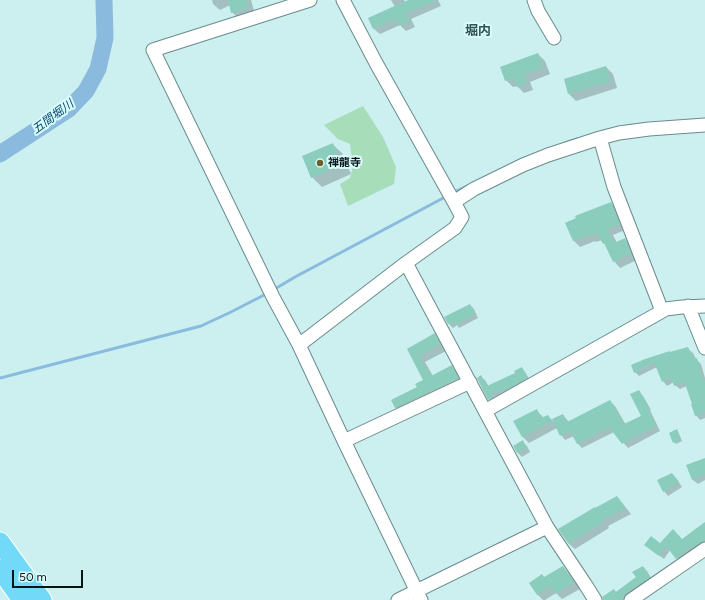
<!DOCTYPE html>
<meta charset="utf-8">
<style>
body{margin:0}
#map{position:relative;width:705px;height:600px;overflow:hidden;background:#cceff0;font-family:Figtree,sans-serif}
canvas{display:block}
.scale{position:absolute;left:12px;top:570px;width:71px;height:18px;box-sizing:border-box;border:2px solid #081415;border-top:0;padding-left:5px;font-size:12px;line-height:14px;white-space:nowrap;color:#081415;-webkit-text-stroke:3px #d9fdfd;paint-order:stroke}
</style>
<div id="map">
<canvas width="705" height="600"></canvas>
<div class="scale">50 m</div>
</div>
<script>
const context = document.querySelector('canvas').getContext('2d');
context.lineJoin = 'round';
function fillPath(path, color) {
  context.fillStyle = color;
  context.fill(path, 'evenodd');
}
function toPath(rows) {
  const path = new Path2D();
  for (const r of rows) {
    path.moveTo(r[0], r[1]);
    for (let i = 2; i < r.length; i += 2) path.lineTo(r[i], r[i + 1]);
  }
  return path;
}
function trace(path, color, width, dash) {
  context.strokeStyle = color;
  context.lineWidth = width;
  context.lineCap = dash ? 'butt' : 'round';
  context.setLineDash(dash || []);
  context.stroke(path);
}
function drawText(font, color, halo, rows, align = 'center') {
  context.font = font + ' Figtree,"Noto Sans JP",sans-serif';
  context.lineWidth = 4;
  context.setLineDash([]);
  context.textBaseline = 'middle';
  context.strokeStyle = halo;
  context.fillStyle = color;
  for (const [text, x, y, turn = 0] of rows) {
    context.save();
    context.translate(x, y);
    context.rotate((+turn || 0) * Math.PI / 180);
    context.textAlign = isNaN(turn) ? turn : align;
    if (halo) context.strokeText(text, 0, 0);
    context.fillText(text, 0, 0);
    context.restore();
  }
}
const green = toPath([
 [363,106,383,137,396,167,394,184,348,206,340,184,350,178,353,166,350,144,338,139,324,125]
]);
const shadow = toPath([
 [212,0,251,0,255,14,239,19,232,12,230,5,220,10,213,4],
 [391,0,404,0,405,2,411,0,438,0,441,6,411,19,415,27,406,31,400,25,380,34,374,29,369,18,395,7],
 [538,54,545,61,550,74,530,82,533,90,524,93,517,86,513,87,506,80],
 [606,67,613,74,617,88,576,101,569,94],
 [332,144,342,153,351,174,322,187,312,177],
 [611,203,617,209,625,230,613,235,617,243,625,239,631,246,637,260,620,268,614,261,607,246,602,240,596,242,595,241,580,247,573,240],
 [470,305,474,309,478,318,459,328,457,325,453,328,449,324],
 [434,335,441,341,446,351,425,362,433,376,451,367,458,373,464,385,402,414,396,408,392,401,418,387,424,380,408,349],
 [688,349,693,353,696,359,701,364,705,378,705,418,700,420,696,415,694,404,687,386,680,389,675,385,674,382,667,386,663,381,657,367,639,376,635,372,670,353],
 [521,368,525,372,531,382,506,396,504,393,495,398,493,403,489,399,478,378,481,377,485,380,489,387,517,374],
 [638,392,643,396,651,410,650,410,660,431,628,448,614,432,582,448,578,444,574,436,565,440,561,435,557,428,529,443,522,436,536,410,544,418,548,416,555,423,563,415,569,422,610,401,615,406,626,425,643,417],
 [678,432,682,441,676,444,674,442],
 [522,441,527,446,530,452,522,457,517,452],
 [705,459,705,480,698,484,693,480,687,465],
 [676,478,682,487,668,496,664,491],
 [617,497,631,514,608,526,609,528,575,549,568,543],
 [705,527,705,547,682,563,670,550,664,559,650,549,660,544,682,540],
 [563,567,569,574,580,589,562,599,556,593,545,600,543,600,538,595,531,583,545,578],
 [643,567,647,571,653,581,628,600,603,600,616,592,637,578]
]);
const stream = toPath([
 [565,143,577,139],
 [452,193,469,185],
 [273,290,295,277,447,196],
 [0,378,201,326,231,312,268,293]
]);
const river = toPath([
 [0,154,69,109,86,91,98,69,105,38,104,0]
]);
const building = toPath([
 [228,0,247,0,249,8,231,13],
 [408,0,437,0,406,13,410,21,399,26,396,19,373,29,368,18],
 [538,53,543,67,524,75,527,83,516,87,513,78,505,81,500,67],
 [606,66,611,81,568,94,564,79],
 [333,143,342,165,311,178,302,156],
 [611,202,620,224,607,229,614,243,625,238,631,253,613,262,604,243,603,244,597,233,589,236,588,235,573,241,565,223,576,218,575,216],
 [470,304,475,314,455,325,453,322,448,324,444,317],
 [435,333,440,344,419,356,431,376,452,365,459,378,395,408,391,400,417,387,415,384,423,380,407,349],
 [688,347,694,359,697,358,703,381,705,380,705,412,695,416,691,404,692,404,684,381,674,386,671,377,662,382,654,362,634,373,631,365,645,359,670,351,670,352],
 [522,367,528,378,502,392,500,389,492,394,493,397,488,400,477,378,481,375,487,386,515,373,514,371],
 [639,390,648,405,647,405,656,426,634,437,622,444,609,427,577,444,570,431,560,436,552,419,563,414,567,422,610,400,624,424,641,416,630,394],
 [537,409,541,418,548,415,552,421,522,437,513,421],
 [677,429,681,439,673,443,669,433],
 [523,440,526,448,517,453,513,446],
 [705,458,705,474,692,480,686,465],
 [672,473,679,482,663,492,657,480],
 [617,496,626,508,602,520,604,522,568,543,558,529,595,507,595,508],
 [705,522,705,540,693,548,692,546,682,554,682,555,676,559,666,546,659,556,644,545,651,536,660,543,673,529,682,539],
 [563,566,574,582,555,594,551,586,537,595,529,583,542,574,544,577],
 [643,566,650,577,626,593,621,599,622,600,603,600,602,597,614,589,616,592,636,577,632,572]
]);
const minor = toPath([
 [310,0,153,50,273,297,299,345,344,441,421,600],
 [534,0,538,11,554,38],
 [600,138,614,187,662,311],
 [454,202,474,189,523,165,548,155,600,138,619,133,649,129,705,125],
 [406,263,547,527,585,584,595,600],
 [688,306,705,348],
 [299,345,406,263,455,228,462,217,454,202,376,63,343,0],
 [485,411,666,309,682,307,705,306],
 [344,441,470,382],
 [398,600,547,527],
 [631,600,705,549]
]);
const highway = toPath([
 [0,542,42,600],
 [0,569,22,600]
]);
const markers = [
 [320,163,4,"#6d5e2b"]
];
const poiNames = [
 ["禅龍寺",328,163]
];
const waterNames = [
 ["五間堀川",53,117,-36]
];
const quarterNames = [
 ["堀内",478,31]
];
fillPath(green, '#a8ddba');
fillPath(shadow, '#0003');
trace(stream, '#8abbde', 3);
trace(river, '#8abbde', 17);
fillPath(building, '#8acdbc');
trace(minor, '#6a8b8c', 15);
trace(highway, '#fff', 21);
trace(minor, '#fff', 13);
trace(highway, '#72daf8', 19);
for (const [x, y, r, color] of markers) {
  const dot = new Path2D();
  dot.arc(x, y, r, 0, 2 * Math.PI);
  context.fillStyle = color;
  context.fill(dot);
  trace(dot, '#d9fdfd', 1.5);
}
drawText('bold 11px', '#081415', '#d9fdfd', poiNames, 'left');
drawText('italic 12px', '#0e4a6d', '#d9fdfd', waterNames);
drawText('bold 13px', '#325152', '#d9fdfd', quarterNames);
</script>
